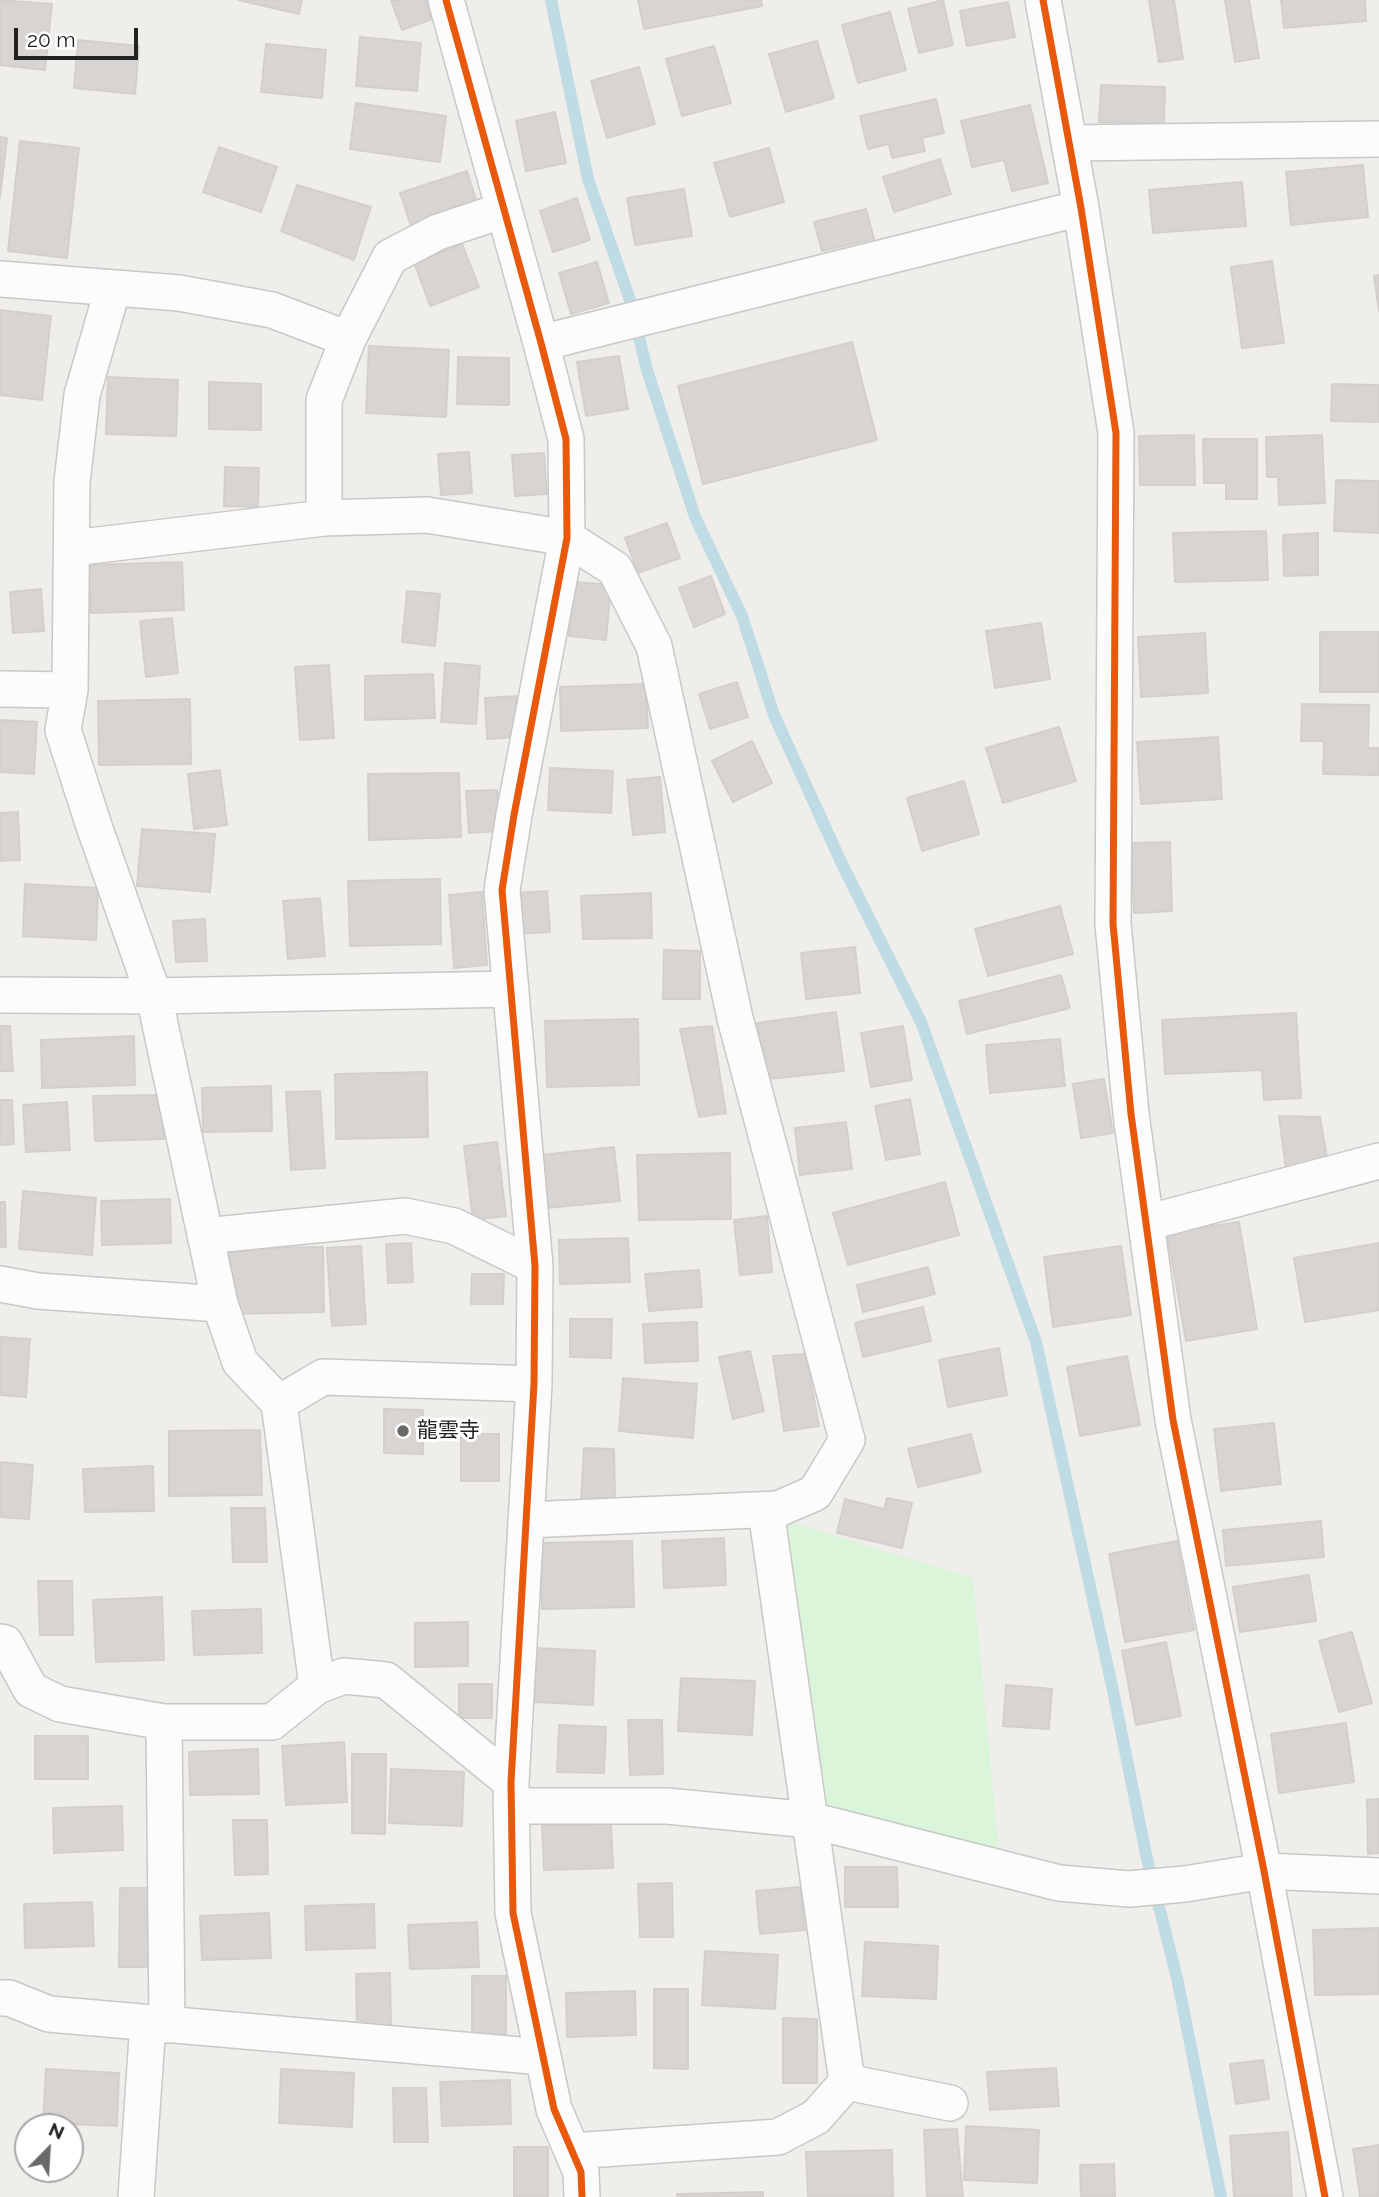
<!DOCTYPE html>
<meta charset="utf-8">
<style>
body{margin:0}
#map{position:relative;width:1379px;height:2197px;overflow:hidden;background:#f0eeeb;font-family:Raleway,sans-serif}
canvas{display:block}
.north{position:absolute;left:14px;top:2113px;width:70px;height:70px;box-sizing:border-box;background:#fff;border:2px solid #a7a7a7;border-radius:50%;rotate:24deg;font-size:19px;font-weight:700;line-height:28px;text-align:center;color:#222}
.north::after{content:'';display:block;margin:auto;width:24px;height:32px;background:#6a6968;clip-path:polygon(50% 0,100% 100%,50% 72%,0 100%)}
.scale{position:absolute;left:14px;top:28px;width:124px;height:32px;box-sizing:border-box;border:4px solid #222;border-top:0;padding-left:9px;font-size:21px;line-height:24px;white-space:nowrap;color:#222;-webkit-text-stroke:5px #fff;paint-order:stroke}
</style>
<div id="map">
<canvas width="1379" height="2197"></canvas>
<div class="north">N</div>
<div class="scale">20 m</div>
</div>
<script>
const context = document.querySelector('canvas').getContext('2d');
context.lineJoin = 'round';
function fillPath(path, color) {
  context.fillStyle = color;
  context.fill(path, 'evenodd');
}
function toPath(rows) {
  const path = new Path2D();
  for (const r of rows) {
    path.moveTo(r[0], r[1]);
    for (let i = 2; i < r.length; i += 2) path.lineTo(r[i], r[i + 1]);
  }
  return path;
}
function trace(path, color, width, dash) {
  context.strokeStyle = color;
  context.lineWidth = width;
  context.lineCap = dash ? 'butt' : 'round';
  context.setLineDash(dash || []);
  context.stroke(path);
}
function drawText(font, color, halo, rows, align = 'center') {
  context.font = font + ' Raleway,"Noto Sans JP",sans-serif';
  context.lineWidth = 6;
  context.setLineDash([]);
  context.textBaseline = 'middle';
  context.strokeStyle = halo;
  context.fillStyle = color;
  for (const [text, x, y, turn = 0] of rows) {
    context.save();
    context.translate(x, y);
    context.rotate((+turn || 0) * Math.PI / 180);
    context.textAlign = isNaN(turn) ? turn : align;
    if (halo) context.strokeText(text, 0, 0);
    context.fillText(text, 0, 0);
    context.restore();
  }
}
const park = toPath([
 [784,1520,973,1578,999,1853,821,1812]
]);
const stream = toPath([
 [551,0,588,179,630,300,647,370,695,517,742,616,774,715,842,864,921,1022,1036,1342,1112,1686,1147,1859,1177,1978,1221,2197]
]);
const building = toPath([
 [0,0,52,4,45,70,0,65,0,0],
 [238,0,302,0,299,14,238,0],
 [391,0,426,0,432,19,402,30,391,0],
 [638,0,761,0,762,6,644,29,638,0],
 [943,0,953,45,919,53,908,9,943,0],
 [1149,0,1174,0,1183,59,1159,62,1149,0],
 [1225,0,1249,0,1259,58,1235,62,1225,0],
 [1281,0,1365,0,1366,21,1284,28,1281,0],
 [1008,2,1015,37,967,46,960,11,1008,2],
 [890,12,906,70,858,83,842,25,890,12],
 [360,37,421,43,417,91,356,86,360,37],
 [78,40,139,46,135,94,74,88,78,40],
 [817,41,834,98,786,112,769,54,817,41],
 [266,44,326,50,322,98,261,92,266,44],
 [714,46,731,103,682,116,666,59,714,46],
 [639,67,655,124,607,138,591,81,639,67],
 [1101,85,1165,87,1164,124,1099,122,1101,85],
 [936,99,944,133,922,138,925,151,892,158,889,144,868,149,860,116,936,99],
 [356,103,446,116,440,162,350,149,356,103],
 [1030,105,1048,183,1012,191,1004,160,972,167,961,121,1030,105],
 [555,112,566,163,526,171,516,121,555,112],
 [0,137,7,138,0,198,0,137],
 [20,141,79,148,67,258,8,251,20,141],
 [219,147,277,167,261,212,203,192,219,147],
 [769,148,784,202,730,217,714,163,769,148],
 [940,159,951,194,894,212,883,177,940,159],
 [1363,165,1368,217,1291,225,1286,172,1363,165],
 [467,171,478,206,412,229,400,193,467,171],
 [1242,182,1246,226,1153,233,1149,190,1242,182],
 [297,185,371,207,354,260,281,231,297,185],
 [684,189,692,236,635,245,627,198,684,189],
 [577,198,590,240,553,252,540,211,577,198],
 [866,209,874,239,822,251,814,222,866,209],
 [462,244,479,287,430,306,414,262,462,244],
 [1272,261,1284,343,1242,348,1231,267,1272,261],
 [597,262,609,303,571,314,559,273,597,262],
 [1379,275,1379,311,1374,276,1379,275],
 [0,310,51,316,42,400,0,395,0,310],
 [852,342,877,440,703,484,678,386,852,342],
 [369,346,449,350,446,417,366,413,369,346],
 [619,356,628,409,586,416,577,362,619,356],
 [458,357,509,358,509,405,457,404,458,357],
 [108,377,178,380,176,436,106,434,108,377],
 [209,382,261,384,261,430,209,429,209,382],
 [1332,384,1379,385,1379,422,1331,421,1332,384],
 [1194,435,1195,485,1140,485,1139,436,1194,435],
 [1322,435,1325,503,1279,505,1278,477,1267,477,1266,437,1322,435],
 [1203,439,1257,439,1257,499,1226,499,1226,483,1204,483,1203,439],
 [469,452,472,493,441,495,438,454,469,452],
 [544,453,547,494,515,496,512,455,544,453],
 [225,467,259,468,258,507,224,506,225,467],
 [1336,480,1379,481,1379,533,1334,531,1336,480],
 [667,523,680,558,638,573,625,538,667,523],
 [1266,531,1268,580,1175,582,1173,533,1266,531],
 [1318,533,1318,575,1284,576,1283,535,1318,533],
 [182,562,184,610,91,613,89,565,182,562],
 [711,576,725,614,694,627,679,588,711,576],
 [574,582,611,585,606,640,569,636,574,582],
 [41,589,44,631,13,633,10,592,41,589],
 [407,591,440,594,435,646,402,642,407,591],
 [172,618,178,673,146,677,140,621,172,618],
 [1041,623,1050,679,995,688,986,631,1041,623],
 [1320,632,1379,632,1379,692,1320,692,1320,632],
 [1205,633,1208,693,1141,697,1138,637,1205,633],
 [445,663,480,666,476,724,441,722,445,663],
 [329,665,334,738,300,740,295,667,329,665],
 [433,674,435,718,365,720,365,676,433,674],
 [737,682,748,717,710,729,699,694,737,682],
 [646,684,648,728,561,731,560,687,646,684],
 [516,696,519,737,487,739,485,698,516,696],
 [190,699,191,764,99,765,98,701,190,699],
 [1302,704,1369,705,1368,748,1379,748,1379,775,1323,774,1324,741,1301,741,1302,704],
 [0,720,37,722,34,774,0,772,0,720],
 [1059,727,1076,781,1003,803,986,748,1059,727],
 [1218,737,1222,799,1141,804,1137,742,1218,737],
 [752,741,772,783,733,802,712,761,752,741],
 [550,768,613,771,611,813,548,810,550,768],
 [220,770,227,825,194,829,188,774,220,770],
 [459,773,461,837,369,840,368,774,459,773],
 [660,777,665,832,633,835,627,780,660,777],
 [964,781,979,834,922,851,907,798,964,781],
 [497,790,500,831,469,833,466,791,497,790],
 [18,812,20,860,0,861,0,813,18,812],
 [142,829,215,834,210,892,137,886,142,829],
 [1170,842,1172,911,1134,913,1131,843,1170,842],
 [440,879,441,944,350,946,348,881,440,879],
 [25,884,98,888,96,940,23,936,25,884],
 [547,891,550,932,519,934,516,893,547,891],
 [482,892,487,965,454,968,449,895,482,892],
 [651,893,652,938,583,939,581,896,651,893],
 [320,898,325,956,288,959,283,901,320,898],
 [1060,906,1073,954,988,976,975,929,1060,906],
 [205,919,207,961,176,962,173,921,205,919],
 [855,947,860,993,806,999,801,953,855,947],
 [664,950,700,951,700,999,663,999,664,950],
 [1061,975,1070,1008,967,1034,959,1001,1061,975],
 [836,1012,844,1071,769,1079,757,1023,836,1012],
 [1296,1013,1301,1098,1264,1100,1262,1070,1165,1074,1162,1020,1296,1013],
 [638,1019,639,1085,547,1087,545,1021,638,1019],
 [0,1026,10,1026,13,1071,0,1071,0,1026],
 [712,1026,726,1113,699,1117,680,1029,712,1026],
 [903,1026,912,1080,871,1087,861,1033,903,1026],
 [134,1036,135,1085,42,1088,41,1040,134,1036],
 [1060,1039,1065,1086,990,1093,986,1045,1060,1039],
 [427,1072,428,1137,336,1139,335,1074,427,1072],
 [1104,1079,1113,1133,1081,1138,1073,1084,1104,1079],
 [271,1086,272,1131,203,1132,202,1088,271,1086],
 [320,1091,325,1168,291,1170,286,1092,320,1091],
 [163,1095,164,1139,95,1141,93,1096,163,1095],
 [910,1099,920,1154,886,1160,875,1106,910,1099],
 [0,1100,12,1100,14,1144,0,1145,0,1100],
 [67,1102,70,1150,26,1152,23,1105,67,1102],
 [1279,1116,1320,1117,1328,1163,1286,1170,1279,1116],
 [846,1122,852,1169,800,1175,795,1128,846,1122],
 [497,1142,506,1216,473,1220,464,1146,497,1142],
 [614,1147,620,1201,547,1208,541,1155,614,1147],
 [730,1153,731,1219,639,1220,637,1155,730,1153],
 [945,1182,959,1235,848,1265,833,1213,945,1182],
 [23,1191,96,1198,92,1255,19,1249,23,1191],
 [170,1199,171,1243,102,1245,101,1201,170,1199],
 [0,1202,5,1202,6,1247,0,1247,0,1202],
 [767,1216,772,1272,740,1275,734,1220,767,1216],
 [1239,1222,1257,1329,1186,1341,1167,1233,1239,1222],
 [628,1238,630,1282,560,1284,559,1240,628,1238],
 [411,1243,413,1282,388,1283,386,1244,411,1243],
 [1379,1243,1379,1310,1305,1322,1294,1258,1379,1243],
 [361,1246,366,1324,332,1326,327,1248,361,1246],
 [1121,1246,1131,1315,1053,1327,1044,1257,1121,1246],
 [323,1247,324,1312,232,1314,230,1249,323,1247],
 [928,1267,935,1294,863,1312,857,1285,928,1267],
 [699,1270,702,1307,649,1311,645,1274,699,1270],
 [472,1274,504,1274,503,1304,471,1304,472,1274],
 [923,1307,931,1341,863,1357,855,1323,923,1307],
 [570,1319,612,1319,611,1358,570,1357,570,1319],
 [697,1322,698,1361,645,1363,643,1324,697,1322],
 [0,1337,30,1339,26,1397,0,1395,0,1337],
 [999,1348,1007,1395,948,1407,939,1360,999,1348],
 [750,1351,764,1411,733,1419,719,1357,750,1351],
 [806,1354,819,1426,784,1431,773,1356,806,1354],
 [1127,1356,1140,1425,1080,1436,1067,1367,1127,1356],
 [623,1378,697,1384,693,1438,619,1431,623,1378],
 [384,1409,423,1410,423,1454,384,1453,384,1409],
 [1274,1423,1281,1484,1221,1491,1214,1429,1274,1423],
 [260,1430,262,1495,169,1496,169,1431,260,1430],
 [461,1434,499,1434,499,1481,461,1481,461,1434],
 [971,1434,981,1472,918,1487,908,1449,971,1434],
 [584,1448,614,1449,615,1499,581,1501,584,1448],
 [0,1462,33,1465,29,1519,0,1517,0,1462],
 [153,1466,154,1511,85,1512,83,1469,153,1466],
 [887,1498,912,1503,902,1548,837,1533,845,1499,884,1509,887,1498],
 [231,1508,265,1508,267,1562,233,1562,231,1508],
 [1321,1521,1324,1557,1226,1566,1223,1530,1321,1521],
 [724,1538,726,1585,664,1588,662,1541,724,1538],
 [632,1541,634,1607,542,1609,540,1543,632,1541],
 [1177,1541,1194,1630,1125,1642,1109,1554,1177,1541],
 [1309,1575,1316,1621,1240,1632,1233,1587,1309,1575],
 [38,1581,72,1581,73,1635,40,1635,38,1581],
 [162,1597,164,1660,96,1662,93,1600,162,1597],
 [261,1609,262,1653,194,1655,192,1611,261,1609],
 [468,1622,468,1666,415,1667,415,1623,468,1622],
 [1352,1632,1372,1703,1339,1712,1319,1641,1352,1632],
 [1166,1642,1181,1716,1136,1725,1122,1651,1166,1642],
 [536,1648,595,1651,593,1705,535,1702,536,1648],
 [681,1678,755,1681,752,1735,678,1731,681,1678],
 [459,1684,492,1684,492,1718,459,1718,459,1684],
 [1006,1685,1052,1689,1049,1729,1003,1726,1006,1685],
 [628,1720,662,1720,663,1774,630,1775,628,1720],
 [1346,1723,1354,1782,1279,1793,1271,1734,1346,1723],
 [559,1725,606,1727,604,1773,557,1772,559,1725],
 [35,1736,88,1736,88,1779,35,1779,35,1736],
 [344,1742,347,1802,286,1805,282,1746,344,1742],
 [258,1749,259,1794,190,1795,189,1752,258,1749],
 [352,1754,386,1754,385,1834,352,1833,352,1754],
 [391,1769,464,1772,462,1826,389,1823,391,1769],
 [1379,1799,1379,1853,1368,1854,1367,1800,1379,1799],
 [122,1806,123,1850,54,1853,53,1808,122,1806],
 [233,1820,267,1820,268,1874,235,1875,233,1820],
 [611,1824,613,1868,544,1870,542,1826,611,1824],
 [845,1867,897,1867,898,1907,845,1907,845,1867],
 [672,1883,673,1937,640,1937,638,1884,672,1883],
 [800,1887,805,1930,760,1934,756,1891,800,1887],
 [120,1888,153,1888,153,1967,119,1967,120,1888],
 [92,1902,94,1946,25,1948,24,1904,92,1902],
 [374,1904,375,1948,306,1950,305,1906,374,1904],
 [269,1913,271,1958,202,1960,200,1916,269,1913],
 [477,1922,479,1967,410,1969,408,1925,477,1922],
 [1379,1928,1379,1994,1315,1995,1313,1930,1379,1928],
 [865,1942,938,1946,936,1999,862,1996,865,1942],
 [705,1951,778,1955,775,2009,702,2005,705,1951],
 [390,1973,391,2027,357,2028,356,1974,390,1973],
 [472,1976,506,1976,506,2041,472,2040,472,1976],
 [654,1989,688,1989,688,2069,654,2068,654,1989],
 [635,1991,636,2035,567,2037,566,1993,635,1991],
 [783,2018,817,2019,817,2083,783,2083,783,2018],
 [1263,2060,1269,2099,1236,2104,1230,2064,1263,2060],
 [1056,2068,1059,2106,990,2110,987,2072,1056,2068],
 [46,2069,119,2073,117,2126,43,2123,46,2069],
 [281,2069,354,2073,352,2127,279,2123,281,2069],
 [510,2080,511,2124,442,2126,440,2082,510,2080],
 [393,2088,426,2088,428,2142,394,2142,393,2088],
 [966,2126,1039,2130,1037,2183,964,2180,966,2126],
 [957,2129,963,2197,927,2197,924,2130,957,2129],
 [1288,2132,1292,2197,1234,2197,1230,2136,1288,2132],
 [1379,2145,1379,2197,1360,2197,1353,2149,1379,2145],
 [514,2147,548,2147,548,2197,514,2197,514,2147],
 [892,2150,893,2197,808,2197,806,2152,892,2150],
 [1114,2164,1115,2197,1081,2197,1080,2165,1114,2164],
 [763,2192,763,2197,677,2197,677,2194,763,2192]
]);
const street = toPath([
 [446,0,541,343,566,439,567,538,514,815,502,890,535,1266,534,1384,511,1782,513,1913,554,2109,581,2172,582,2197],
 [1043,0,1081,208,1116,433,1113,924,1131,1114,1173,1420,1264,1871,1325,2197],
 [1070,143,1379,139],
 [0,279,179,293,272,310,348,339,324,400,324,518],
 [113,288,82,395,72,482,70,690,63,730,94,826,154,996,220,1304,240,1362,279,1403,317,1686],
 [348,339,390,257,438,232,504,210],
 [541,343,1081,208],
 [73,548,324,518,427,515,567,538,615,569,654,646,735,1018,847,1440,815,1493,778,1509,526,1520],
 [0,689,70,690],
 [0,995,154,996,511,989],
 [1146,1223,1379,1161],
 [205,1236,405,1216,454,1226,535,1266],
 [0,1284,38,1291,220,1304],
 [279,1403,323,1377,534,1384],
 [0,1642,5,1643,31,1690,60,1704,164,1722,272,1722,317,1686,344,1676,386,1680,511,1782],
 [164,1722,167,2025],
 [511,1806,667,1806,810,1820,1059,1883,1129,1889,1185,1884,1264,1871,1379,1876],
 [0,1998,9,1998,49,2014,543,2057],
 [847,2082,950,2103],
 [572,2151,778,2137,816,2117,847,2082,766,1510],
 [136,2197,148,2023]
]);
const cycleway = toPath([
 [446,0,541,343,566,439,567,538,514,815,502,890,535,1266,534,1384,511,1782,513,1913,554,2109,581,2172,582,2197],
 [1043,0,1081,208,1116,433,1113,924,1131,1114,1173,1420,1264,1871,1325,2197]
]);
const markers = [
 [403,1431,7,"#6a6968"]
];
const poiNames = [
 ["龍雲寺",417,1431]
];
fillPath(park, '#daf5da');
trace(stream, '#bfdbe3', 12);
fillPath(building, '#d7d4d2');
trace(building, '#d3d0cc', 2);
trace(street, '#c9c8c7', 38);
trace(street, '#fdfcfc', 35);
trace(cycleway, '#e8590c', 7);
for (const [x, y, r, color] of markers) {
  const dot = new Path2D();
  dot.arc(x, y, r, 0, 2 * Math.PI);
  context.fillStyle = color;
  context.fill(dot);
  trace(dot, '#fff', 2.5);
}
drawText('21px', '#222', '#fff', poiNames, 'left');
</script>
